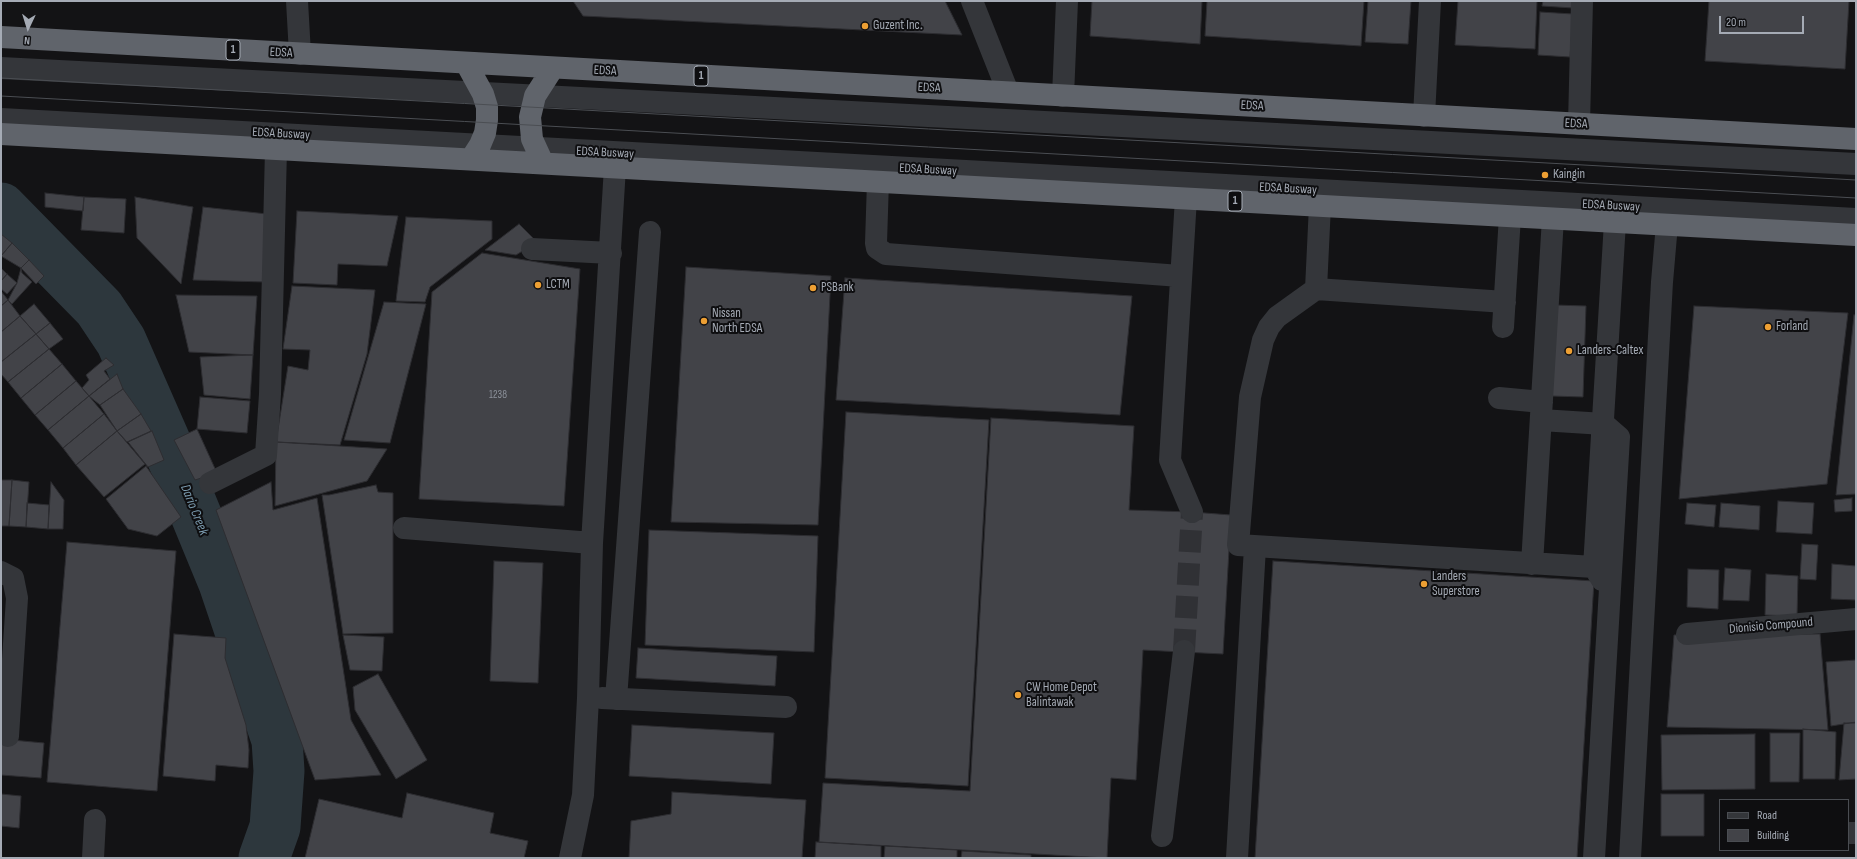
<!DOCTYPE html>
<style>
body{margin:0}
#map{position:relative;width:1857px;height:859px;overflow:hidden;background:#131315;font-family:"Sofia Sans Condensed",sans-serif}
canvas{display:block}
.frame{position:absolute;inset:0;border:2px solid #a5abb5;pointer-events:none}
.legend{position:absolute;left:1719px;top:799px;width:130px;height:52px;box-sizing:border-box;background:#0e0e10;border:1px solid #4a4d52;margin:0;padding:5px 7px;list-style:none;font-size:12px;color:#a5abb5}
.legend li{display:flex;align-items:center;gap:8px;height:20px}
.legend b{width:20px;border:1px solid #4a4d52}
.north{position:absolute;left:8px;top:8px;width:40px;height:40px;-webkit-text-stroke:3px #0e0e10;paint-order:stroke;rotate:184deg;font-size:11px;font-weight:700;line-height:16px;text-align:center;color:#a5abb5}
.north::after{content:'';display:block;margin:auto;width:14px;height:18px;background:#a5abb5;clip-path:polygon(50% 0,100% 100%,50% 72%,0 100%)}
.scale{position:absolute;left:1719px;top:16px;width:85px;height:18px;box-sizing:border-box;border:2px solid #a5abb5;border-top:0;padding-left:5px;font-size:12px;line-height:14px;white-space:nowrap;color:#a5abb5;-webkit-text-stroke:3px #0e0e10;paint-order:stroke}
</style>
<div id="map">
<canvas width="1857" height="859"></canvas>
<div class="frame"></div>
<ul class="legend">
<li><b style="height:5px;background:#34363a"></b>Road</li>
<li><b style="height:11px;background:#424348"></b>Building</li>
</ul>
<div class="north">N</div>
<div class="scale">20 m</div>
</div>
<script>
const context = document.querySelector('canvas').getContext('2d');
context.lineJoin = 'round';
function toPath(rows) {
  const path = new Path2D();
  for (const r of rows) {
    path.moveTo(r[0], r[1]);
    for (let i = 2; i < r.length; i += 2) path.lineTo(r[i], r[i + 1]);
  }
  return path;
}
function trace(path, color, width, dash) {
  context.strokeStyle = color;
  context.lineWidth = width;
  context.lineCap = dash ? 'butt' : 'round';
  context.setLineDash(dash || []);
  context.stroke(path);
}
function fillPath(path, color) {
  context.fillStyle = color;
  context.fill(path, 'evenodd');
}
function drawText(font, color, halo, rows, align = 'center') {
  context.font = font + ' "Sofia Sans Condensed",sans-serif';
  context.lineWidth = 4;
  context.setLineDash([]);
  context.textBaseline = 'middle';
  context.strokeStyle = halo;
  context.fillStyle = color;
  for (const [text, x, y, turn = 0] of rows) {
    context.save();
    context.translate(x, y);
    context.rotate((+turn || 0) * Math.PI / 180);
    context.textAlign = isNaN(turn) ? turn : align;
    if (halo) context.strokeText(text, 0, 0);
    context.fillText(text, 0, 0);
    context.restore();
  }
}
const river = toPath([
 [1,208,99,308,121,341,175,464,224,583,277,740,279,771,275,827,264,858]
]);
const building = toPath([
 [573,1,945,1,962,35,583,16,573,1],
 [1092,1,1202,1,1200,44,1090,36,1092,1],
 [1207,1,1364,1,1361,46,1205,36,1207,1],
 [1368,1,1411,1,1408,44,1365,42,1368,1],
 [1458,1,1537,1,1535,49,1455,45,1458,1],
 [1543,1,1573,1,1573,8,1542,6,1543,1],
 [1709,1,1849,1,1845,69,1705,61,1709,1],
 [1540,12,1573,14,1570,57,1538,55,1540,12],
 [45,193,84,197,83,211,45,207,45,193],
 [84,197,126,199,124,233,81,230,84,197],
 [135,197,193,207,181,284,137,238,135,197],
 [203,207,267,214,265,282,193,280,203,207],
 [297,211,398,216,387,266,338,264,337,285,293,283,297,211],
 [406,217,492,221,492,239,430,287,425,302,396,301,406,217],
 [519,224,537,242,516,255,485,250,519,224],
 [1,234,12,243,1,256,1,234],
 [12,243,29,260,21,268,1,256,12,243],
 [482,253,580,269,564,506,419,499,432,292,482,253],
 [29,260,44,276,36,284,21,268,29,260],
 [686,267,831,276,818,525,671,522,686,267],
 [1,268,7,274,1,281,1,268],
 [21,268,22,273,32,282,12,304,8,300,17,283,21,268],
 [7,274,17,283,7,294,1,289,1,281,7,274],
 [845,278,1132,296,1120,415,836,400,845,278],
 [292,286,375,290,367,354,340,445,276,442,288,366,308,370,310,350,283,349,292,286],
 [1,291,8,300,1,306,1,291],
 [176,295,257,296,253,355,189,352,176,295],
 [8,300,20,316,1,332,1,306,8,300],
 [384,302,426,304,390,443,344,440,384,302],
 [34,304,50,323,36,334,20,316,34,304],
 [1555,305,1586,306,1583,397,1552,396,1555,305],
 [1694,306,1848,313,1827,484,1679,499,1694,306],
 [1854,315,1856,315,1856,494,1836,495,1854,315],
 [20,316,36,334,1,362,1,332,20,316],
 [50,323,63,339,49,349,36,334,50,323],
 [36,334,49,349,8,382,1,374,1,362,36,334],
 [49,349,62,364,21,398,8,382,49,349],
 [253,355,250,399,204,395,200,357,253,355],
 [106,358,114,365,104,371,110,379,89,396,82,388,89,380,86,375,106,358],
 [62,364,76,381,35,415,21,398,62,364],
 [117,374,123,389,100,405,89,396,117,374],
 [76,381,89,396,48,430,35,415,76,381],
 [123,389,141,414,117,431,100,405,123,389],
 [89,396,104,414,63,448,48,430,89,396],
 [200,397,250,401,247,433,197,429,200,397],
 [846,412,989,420,968,786,825,778,846,412],
 [104,414,117,431,76,465,63,448,104,414],
 [141,414,151,431,127,442,117,431,141,414],
 [991,418,1134,426,1129,510,1192,512,1231,515,1223,654,1143,650,1136,780,1111,778,1107,858,819,842,823,783,970,791,991,418],
 [197,429,217,473,195,480,174,440,197,429],
 [117,431,145,464,104,497,76,465,117,431],
 [152,431,164,460,148,467,128,442,152,431],
 [276,442,387,449,367,481,275,506,276,442],
 [146,466,181,517,157,536,128,529,106,499,146,466],
 [1,480,12,480,9,526,1,526,1,480],
 [12,480,29,482,26,527,9,526,12,480],
 [51,482,64,500,63,529,48,529,51,482],
 [271,482,273,510,317,498,351,720,381,775,315,780,216,510,271,482],
 [376,485,378,492,393,493,393,633,343,634,322,495,329,495,376,485],
 [1852,498,1852,511,1835,512,1834,500,1852,498],
 [1778,501,1814,503,1812,534,1776,532,1778,501],
 [27,503,49,505,48,529,26,527,27,503],
 [1687,503,1716,505,1714,527,1685,524,1687,503],
 [1721,503,1760,506,1759,530,1719,527,1721,503],
 [649,530,818,536,814,652,645,645,649,530],
 [67,542,176,551,157,791,47,782,67,542],
 [1802,544,1818,545,1816,580,1800,579,1802,544],
 [494,561,543,563,538,683,490,681,494,561],
 [1273,561,1594,581,1577,858,1255,858,1273,561],
 [1832,564,1856,566,1856,600,1831,599,1832,564],
 [1725,568,1751,570,1749,601,1723,600,1725,568],
 [1688,569,1719,570,1718,609,1687,607,1688,569],
 [1766,574,1798,576,1797,616,1765,615,1766,574],
 [174,634,226,638,225,658,246,725,249,750,248,768,216,765,215,781,163,776,174,634],
 [1820,634,1828,730,1667,727,1674,635,1820,634],
 [343,635,384,637,382,671,350,670,343,635],
 [638,648,777,656,775,686,636,678,638,648],
 [1856,660,1856,722,1831,726,1826,662,1856,660],
 [378,674,427,760,396,779,355,710,353,687,378,674],
 [1844,723,1856,723,1856,779,1839,780,1844,723],
 [632,725,774,733,771,784,629,776,632,725],
 [1803,729,1836,732,1835,779,1803,779,1803,729],
 [1770,733,1800,733,1799,782,1770,782,1770,733],
 [1755,734,1755,789,1662,790,1661,735,1755,734],
 [1,739,44,743,41,778,1,775,1,739],
 [672,792,806,800,802,858,629,858,631,821,671,814,672,792],
 [407,793,494,813,490,833,528,841,524,858,305,858,319,799,402,818,407,793],
 [1,794,21,796,19,828,1,826,1,794],
 [1661,794,1704,794,1704,836,1661,836,1661,794],
 [816,842,881,846,881,858,815,858,816,842],
 [885,846,957,850,957,858,884,858,885,846],
 [962,851,1031,855,1031,858,961,858,962,851]
]);
const minorTunnel = toPath([
 [1184,651,1192,512]
]);
const minor = toPath([
 [297,1,300,54],
 [972,1,1008,92],
 [1,68,1856,164],
 [1063,96,1067,1],
 [1424,116,1430,1],
 [1,119,1856,219],
 [1579,124,1582,1],
 [878,181,876,243,877,248,886,254,1180,276],
 [1186,198,1170,460,1192,512],
 [532,249,611,253],
 [1316,289,1320,205],
 [1505,302,1316,289,1277,317,1269,327,1263,340,1250,397,1238,545,1594,567],
 [1503,327,1510,216],
 [1499,398,1542,402],
 [1541,420,1604,424,1619,437,1594,858],
 [210,483,266,455,270,394,276,149],
 [404,528,592,543],
 [1532,564,1553,218],
 [1,572,13,578,17,598,8,736],
 [1602,580,1594,567,1615,222],
 [1687,634,1856,619],
 [602,698,786,707],
 [616,699,650,232],
 [1848,833,1856,833],
 [1162,836,1184,651],
 [93,858,95,820],
 [570,858,583,795,588,698,592,543,615,167],
 [1237,858,1255,547],
 [1630,858,1662,282,1667,224]
]);
const highway = toPath([
 [1,37,1856,139],
 [466,63,483,94,487,107,487,120,485,133,480,145,471,159],
 [1,134,1856,235],
 [543,163,532,139,530,117,535,96,553,68]
]);
const tram = toPath([
 [1,78,1856,180],
 [1,96,1856,198]
]);
const markers = [
 [865,26,4,"#ed9f33"],
 [1545,175,4,"#ed9f33"],
 [538,285,4,"#ed9f33"],
 [813,288,4,"#ed9f33"],
 [704,321,4,"#ed9f33"],
 [1768,327,4,"#ed9f33"],
 [1569,351,4,"#ed9f33"],
 [1424,584,4,"#ed9f33"],
 [1018,695,4,"#ed9f33"]
];
const numberNames = [
 ["1238",498,395]
];
const shields = [
 [233,50,14],
 [701,76,14],
 [1235,201,14]
];
const shieldNames = [
 ["1",233,50],
 ["1",701,76],
 ["1",1235,201]
];
const poiNames = [
 ["Guzent Inc.",873,26],
 ["Kaingin",1553,175],
 ["LCTM",546,285],
 ["PSBank",821,288],
 ["Nissan",712,314],
 ["North EDSA",712,329],
 ["Forland",1776,327],
 ["Landers-Caltex",1577,351],
 ["Landers",1432,577],
 ["Superstore",1432,592],
 ["CW Home Depot",1026,688],
 ["Balintawak",1026,703]
];
const streetNames = [
 ["EDSA",281,53,3],
 ["EDSA",605,71,3],
 ["EDSA",929,88,3],
 ["EDSA",1252,106,3],
 ["EDSA",1576,124,3],
 ["EDSA Busway",281,134,3],
 ["EDSA Busway",605,153,3],
 ["EDSA Busway",928,170,3],
 ["EDSA Busway",1288,189,3],
 ["EDSA Busway",1611,206,3],
 ["Dionisio Compound",1771,626,-5]
];
const waterNames = [
 ["Dario Creek",194,510,68]
];
trace(river, '#2d373d', 51);
fillPath(building, '#424348');
trace(building, '#2d2d31', 1);
trace(minorTunnel, '#303135', 22, [22, 11]);
trace(minor, '#34363a', 22);
trace(highway, '#60646b', 22);
trace(tram, '#4b4e53', 1);
for (const [x, y, r, color] of markers) {
  const dot = new Path2D();
  dot.arc(x, y, r, 0, 2 * Math.PI);
  context.fillStyle = color;
  context.fill(dot);
  trace(dot, '#0e0e10', 1.5);
}
drawText('11px', '#8c919a', null, numberNames);
for (const [x, y, w] of shields) {
  const box = new Path2D();
  box.roundRect(x - w / 2, y - 10, w, 20, 3);
  context.fillStyle = '#0e0e10';
  context.fill(box);
  trace(box, '#a5abb5', 1);
}
drawText('bold 12px', '#a5abb5', null, shieldNames);
drawText('13px', '#a5abb5', '#0e0e10', poiNames, 'left');
drawText('13px', '#a5abb5', '#0e0e10', streetNames);
drawText('italic 14px', '#7c9cb0', '#0e0e10', waterNames);
</script>
